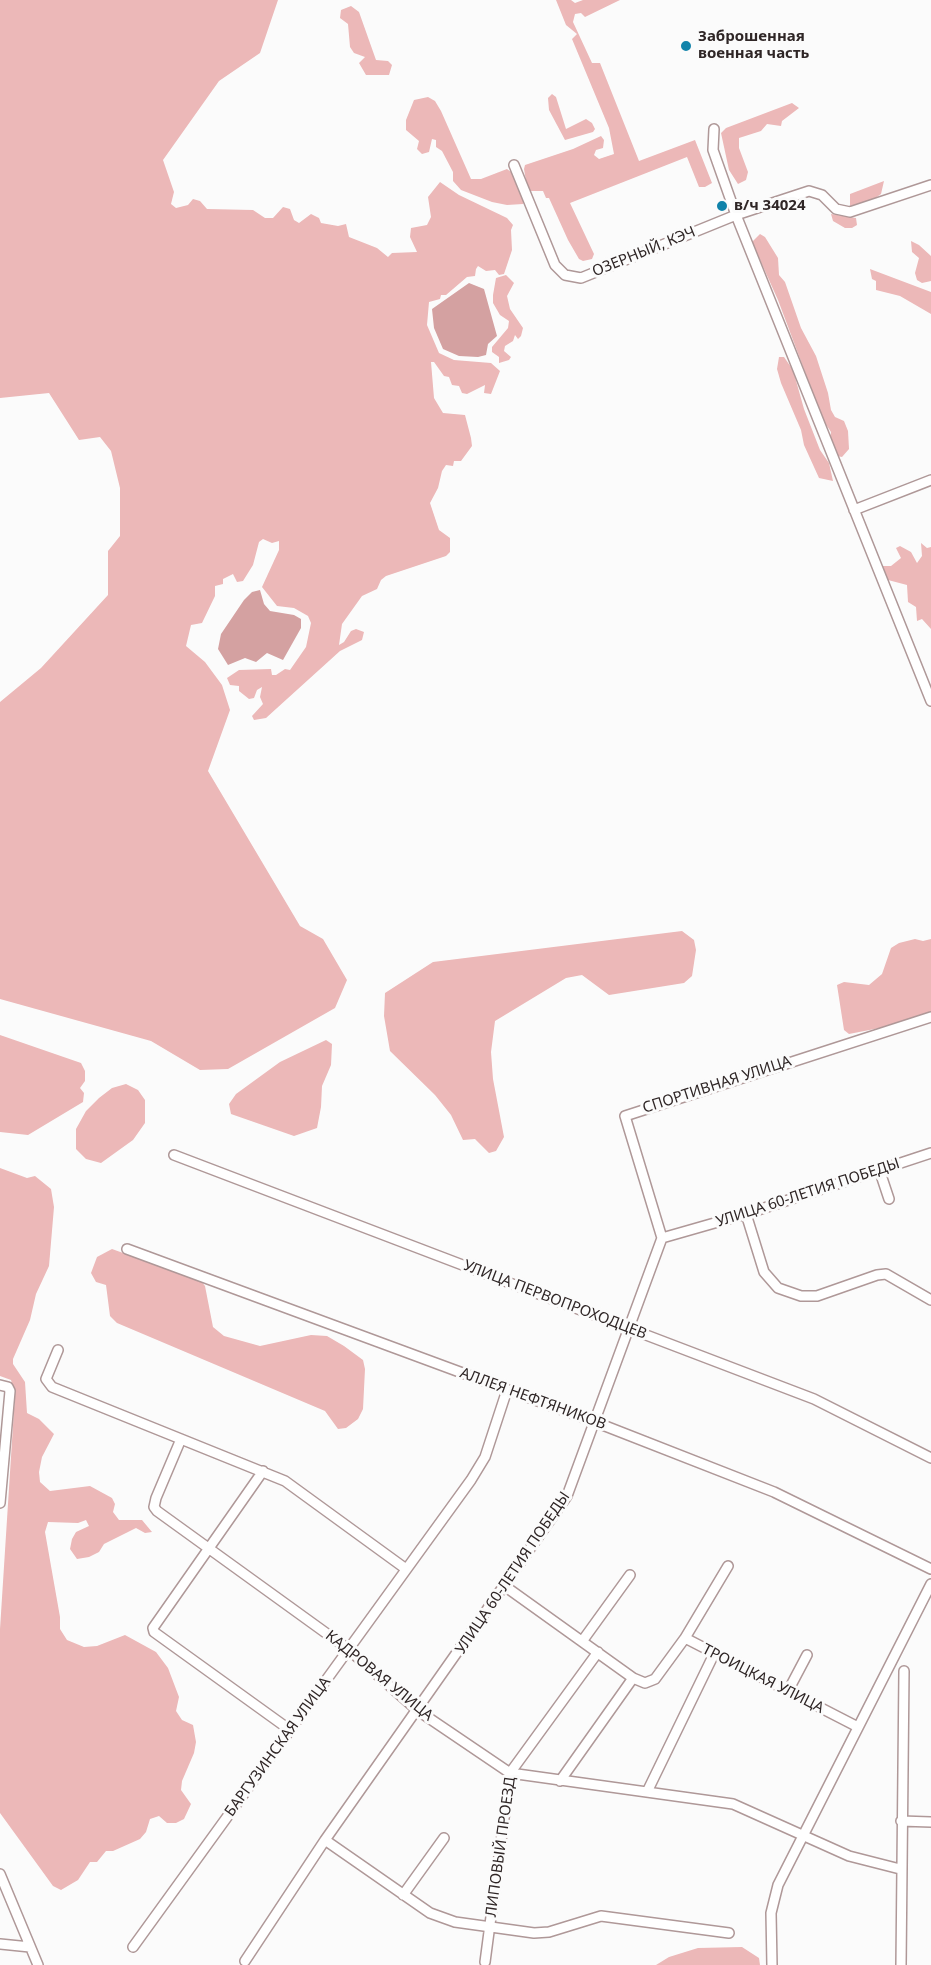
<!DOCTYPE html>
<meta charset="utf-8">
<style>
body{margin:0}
canvas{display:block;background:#fbfbfb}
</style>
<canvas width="931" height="1965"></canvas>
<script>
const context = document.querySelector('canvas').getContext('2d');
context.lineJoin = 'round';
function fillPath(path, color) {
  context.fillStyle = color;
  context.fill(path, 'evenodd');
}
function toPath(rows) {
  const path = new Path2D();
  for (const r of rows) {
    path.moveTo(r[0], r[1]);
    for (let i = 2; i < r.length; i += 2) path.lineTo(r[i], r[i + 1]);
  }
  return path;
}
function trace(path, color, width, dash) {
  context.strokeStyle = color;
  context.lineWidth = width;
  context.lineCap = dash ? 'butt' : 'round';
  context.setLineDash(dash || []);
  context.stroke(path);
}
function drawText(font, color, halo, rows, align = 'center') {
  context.font = font + ' "Noto Sans",sans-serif';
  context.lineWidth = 6;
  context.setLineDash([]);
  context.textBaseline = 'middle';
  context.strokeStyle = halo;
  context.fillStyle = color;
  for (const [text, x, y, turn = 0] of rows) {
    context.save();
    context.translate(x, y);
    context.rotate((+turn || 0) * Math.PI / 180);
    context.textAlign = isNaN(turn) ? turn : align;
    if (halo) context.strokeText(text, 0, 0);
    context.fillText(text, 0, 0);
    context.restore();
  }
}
const forest = toPath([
 [0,0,278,0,260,53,219,81,163,160,174,192,171,204,176,208,188,205,193,199,200,201,207,209,253,210,265,218,273,218,283,207,290,209,294,220,299,223,311,214,319,218,321,223,338,226,346,224,349,237,377,248,388,257,392,253,417,252,410,237,411,228,427,225,431,217,428,197,440,182,459,195,507,218,513,225,511,230,512,250,504,274,499,275,495,270,486,271,478,266,476,269,475,276,467,277,446,295,441,295,440,299,429,302,427,325,439,353,454,360,491,363,500,371,491,394,484,393,485,385,467,394,462,393,459,386,452,385,449,377,444,376,434,362,431,362,434,398,443,413,465,415,471,438,472,446,461,461,454,461,453,466,446,465,442,471,438,488,430,503,439,530,450,538,450,552,446,556,386,576,381,580,377,589,362,596,342,624,339,645,344,642,351,631,356,629,364,632,362,640,340,651,266,718,254,720,252,716,263,704,260,697,262,687,257,690,254,698,249,699,239,691,239,686,230,685,227,678,239,670,271,669,272,675,276,675,285,669,290,670,306,647,311,623,308,616,294,608,277,606,262,587,279,550,279,541,272,543,263,539,259,542,253,565,243,581,237,582,233,574,223,579,223,584,215,586,215,596,202,623,191,625,186,646,205,662,222,685,230,710,208,771,300,926,323,939,347,980,335,1008,228,1069,200,1070,151,1041,0,999,0,702,41,668,108,595,108,551,120,536,120,488,111,451,100,437,79,440,49,393,0,398],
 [556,0,571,0,575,3,583,0,620,0,585,17,581,13,575,14,573,22,592,63,600,63,639,161,695,140,712,183,705,187,699,187,687,157,570,203,594,254,592,259,583,261,579,259,568,240,549,198,546,198,543,191,530,191,527,187,524,169,525,165,573,149,601,136,604,140,603,148,596,150,594,155,599,159,614,154,609,128,572,39,577,34,566,25],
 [351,6,359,12,376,60,388,61,392,65,389,75,366,75,359,63,365,57,354,53,350,47,348,24,340,18,341,10],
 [552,94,556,97,566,129,586,119,592,123,595,129,593,132,565,140,549,110,548,98],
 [428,97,435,101,441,111,471,179,481,179,507,169,511,172,520,189,525,200,523,204,507,205,492,202,461,190,453,181,453,172,442,151,436,147,436,140,432,139,429,152,422,154,417,149,419,141,406,130,406,120,414,100],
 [792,103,799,108,782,121,781,126,767,124,761,131,739,138,739,148,748,172,746,180,738,184,729,170,721,133,726,128],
 [884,181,881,194,870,202,850,206,850,194],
 [831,214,856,218,857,225,852,228,845,228,833,221],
 [760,234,765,237,778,258,779,275,785,282,801,328,816,356,828,393,831,410,835,417,844,421,848,431,849,449,842,457,837,456,830,439,831,432,823,420,778,300,752,242],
 [911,241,919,245,931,256,931,281,922,283,917,280,915,273,919,258,912,252],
 [870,269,931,292,931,314,900,296,876,290,876,281,872,279],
 [506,275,514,283,507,296,510,309,523,328,521,336,518,339,515,335,513,341,505,346,504,351,511,357,509,360,499,363,499,357,492,352,492,347,508,328,509,321,500,315,493,303,493,295,496,278],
 [779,357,784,357,793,370,804,409,820,450,829,463,833,481,819,478,804,445,801,430,781,383,777,369],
 [921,543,927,548,931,547,931,629,922,619,917,621,916,607,908,602,907,585,888,580,881,573,882,566,891,566,901,558,896,548,900,546,911,552,917,563,922,556],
 [682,931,694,940,696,950,692,976,684,983,609,995,582,975,566,978,495,1021,491,1052,493,1079,504,1137,496,1151,489,1153,475,1139,463,1140,451,1115,435,1095,390,1051,384,1016,385,993,433,962],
 [915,939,923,941,931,939,931,1013,900,1024,849,1034,844,1030,837,985,844,982,869,985,882,974,891,948,899,943],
 [0,1035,81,1063,85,1071,85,1081,80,1088,84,1093,83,1102,28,1135,0,1132],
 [326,1040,332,1044,331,1065,322,1086,321,1107,317,1128,294,1136,231,1114,229,1104,236,1094,280,1062],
 [126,1084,138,1090,145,1100,145,1123,133,1140,101,1163,86,1159,76,1149,76,1129,86,1111,99,1098,112,1088],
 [0,1168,27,1178,35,1176,51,1189,54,1207,49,1266,36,1294,30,1320,13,1359,13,1364,25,1382,27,1413,39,1419,54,1434,42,1457,39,1472,40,1482,50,1491,90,1486,112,1498,115,1504,113,1512,119,1520,142,1520,152,1532,145,1533,136,1528,104,1544,99,1552,89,1557,77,1559,70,1549,72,1539,76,1532,89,1526,86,1520,78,1523,48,1522,45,1532,60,1617,60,1629,67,1640,84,1647,97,1646,125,1635,156,1652,168,1668,179,1697,176,1711,182,1720,193,1725,196,1742,194,1753,182,1781,181,1790,191,1804,184,1819,176,1823,167,1823,159,1816,150,1819,146,1832,140,1839,113,1851,106,1851,97,1862,90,1862,78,1880,61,1890,53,1886,0,1813,0,1629,15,1394,11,1380,0,1376],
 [112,1249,201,1281,205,1286,213,1327,224,1336,260,1346,311,1335,327,1336,344,1346,363,1360,365,1369,363,1409,358,1419,346,1428,338,1429,325,1411,117,1323,110,1316,106,1285,96,1282,91,1273,97,1257],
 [742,1947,759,1958,760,1965,656,1965,669,1957,698,1948]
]);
const water = toPath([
 [469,283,484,289,497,336,488,344,486,355,478,357,459,356,443,349,434,328,432,309],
 [260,590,264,604,270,611,294,615,301,619,301,628,283,660,267,653,256,662,245,658,228,665,218,649,221,634,244,600,252,592]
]);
const minor = toPath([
 [714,129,713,150,736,215,931,701],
 [514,165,555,265,565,275,581,278,736,215,809,191,822,195,836,209,850,212,931,185],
 [854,510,931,480],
 [174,1155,814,1399,931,1458],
 [879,1169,889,1199],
 [746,1214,764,1272,778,1288,801,1296,817,1296,877,1275,886,1274,931,1300],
 [662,1238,625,1116,931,1017],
 [127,1249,595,1422,774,1492,931,1569],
 [58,1350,46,1379,52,1387,285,1481,406,1569],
 [0,1385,8,1387,10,1391,0,1503],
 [181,1439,156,1498,154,1507,157,1511,348,1649,417,1710,510,1773,733,1804,849,1856,900,1869],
 [263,1471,153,1628,154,1632,290,1730],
 [506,1587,633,1678,645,1683,655,1679,685,1638,856,1726],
 [685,1638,728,1566],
 [583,1640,630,1575],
 [788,1691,807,1655],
 [560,1781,633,1678],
 [647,1792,714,1654],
 [901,1821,931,1822],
 [325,1840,430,1913,455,1922,534,1933,549,1932,601,1916,729,1933],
 [0,1874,38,1965],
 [403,1895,444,1838],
 [0,1944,30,1947],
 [133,1947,471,1480,485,1457,507,1390],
 [245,1961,325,1840,567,1496,662,1238,746,1214,931,1153],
 [485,1962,510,1773,598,1652],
 [772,1965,771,1913,778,1885,931,1584],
 [901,1965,904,1671]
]);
const markers = [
 [686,46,6,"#1183aa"],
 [722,206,6,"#1183aa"]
];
const poiNames = [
 ["Заброшенная",698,37],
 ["военная часть",698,54],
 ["в/ч 34024",734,206]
];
const streetNames = [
 ["ОЗЕРНЫЙ, КЭЧ",644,252,-22],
 ["СПОРТИВНАЯ УЛИЦА",717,1085,-18],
 ["УЛИЦА 60-ЛЕТИЯ ПОБЕДЫ",808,1193,-18],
 ["УЛИЦА ПЕРВОПРОХОДЦЕВ",555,1300,21],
 ["АЛЛЕЯ НЕФТЯНИКОВ",533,1399,20],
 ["УЛИЦА 60-ЛЕТИЯ ПОБЕДЫ",513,1573,-56],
 ["КАДРОВАЯ УЛИЦА",379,1676,39],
 ["ТРОИЦКАЯ УЛИЦА",763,1679,27],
 ["БАРГУЗИНСКАЯ УЛИЦА",278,1747,-54],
 ["ЛИПОВЫЙ ПРОЕЗД",501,1847,-82]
];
fillPath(forest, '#ecb8b8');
fillPath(water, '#d4a1a1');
trace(minor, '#af9898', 12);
trace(minor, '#fff', 9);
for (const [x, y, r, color] of markers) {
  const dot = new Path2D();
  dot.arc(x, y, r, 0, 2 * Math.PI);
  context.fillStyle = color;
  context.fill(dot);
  trace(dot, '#fbfbfb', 2);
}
drawText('bold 15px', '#2f2626', '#fbfbfb', poiNames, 'left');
drawText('15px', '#2f2626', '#fbfbfb', streetNames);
</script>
